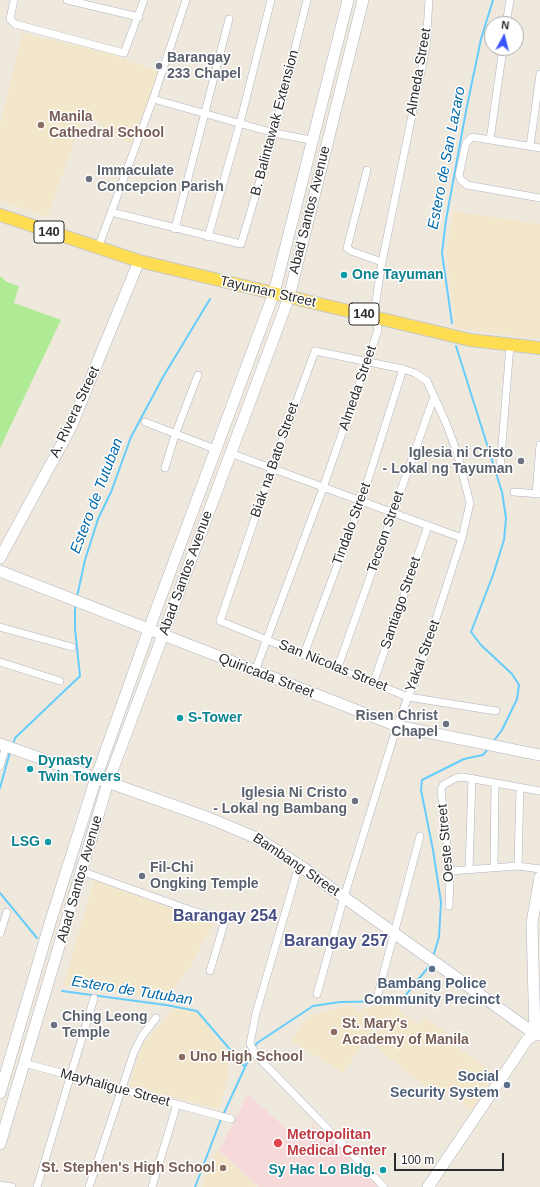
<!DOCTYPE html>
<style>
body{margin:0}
#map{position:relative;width:540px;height:1187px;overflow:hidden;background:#efe8dd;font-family:Arial,sans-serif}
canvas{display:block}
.north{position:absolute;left:484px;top:16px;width:40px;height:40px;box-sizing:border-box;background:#fff;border:1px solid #ababab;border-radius:50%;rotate:7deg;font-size:11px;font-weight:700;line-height:16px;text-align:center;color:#2c2c2c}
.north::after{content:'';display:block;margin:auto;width:14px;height:18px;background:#3a57ff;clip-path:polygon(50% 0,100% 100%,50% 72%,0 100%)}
.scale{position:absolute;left:394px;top:1153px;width:110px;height:18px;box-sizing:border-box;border:2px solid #2c2c2c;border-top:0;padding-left:5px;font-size:12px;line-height:14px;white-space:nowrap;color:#2c2c2c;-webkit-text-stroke:3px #fff;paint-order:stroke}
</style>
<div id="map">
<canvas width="540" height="1187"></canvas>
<div class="north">N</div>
<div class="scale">100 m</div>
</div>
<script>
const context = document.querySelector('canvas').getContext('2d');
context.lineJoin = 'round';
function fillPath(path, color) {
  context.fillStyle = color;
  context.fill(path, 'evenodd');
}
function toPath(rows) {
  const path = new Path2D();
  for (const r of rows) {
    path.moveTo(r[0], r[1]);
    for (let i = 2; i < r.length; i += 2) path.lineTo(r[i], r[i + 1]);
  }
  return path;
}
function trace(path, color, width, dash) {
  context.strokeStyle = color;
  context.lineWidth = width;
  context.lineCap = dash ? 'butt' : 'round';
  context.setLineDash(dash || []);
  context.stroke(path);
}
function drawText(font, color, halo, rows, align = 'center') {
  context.font = font + ' Arial,sans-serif';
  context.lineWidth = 3;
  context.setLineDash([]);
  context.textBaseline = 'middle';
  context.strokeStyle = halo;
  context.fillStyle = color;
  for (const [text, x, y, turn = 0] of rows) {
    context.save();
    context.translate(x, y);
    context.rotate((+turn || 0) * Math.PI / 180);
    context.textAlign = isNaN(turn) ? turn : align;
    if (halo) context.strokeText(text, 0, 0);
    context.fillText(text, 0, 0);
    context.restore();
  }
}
const education = toPath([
 [22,33,109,53,160,72,134,144,101,131,103,124,84,117,47,217,0,201,0,125],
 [453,211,540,224,540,339,455,328,446,252],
 [94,880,213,924,190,967,165,999,63,986],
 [391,1004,419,1025,425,1017,458,1042,455,1046,495,1074,472,1110,437,1086,432,1092,370,1042,382,1025,360,1010],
 [350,1005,377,1023,343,1073,292,1041,302,1023,314,1014],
 [177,1008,195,1012,199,1015,225,1050,228,1061,228,1080,219,1109,129,1086,142,1046,171,1011],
 [216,1149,257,1187,202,1187]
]);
const medical = toPath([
 [248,1094,281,1124,306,1139,313,1125,338,1147,377,1187,259,1187,219,1151]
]);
const green = toPath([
 [0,276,7,282,19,286,14,303,61,320,0,448]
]);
const stream = toPath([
 [452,323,442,253,446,220,466,111,481,39,493,0],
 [456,346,502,492,506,518,504,540,493,575,471,632,481,645,512,674,519,685,517,699,502,730,493,742],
 [77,597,85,560,98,519,111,492,131,437,163,377,210,299],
 [13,744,15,738,80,676,75,629,75,605],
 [0,788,10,752],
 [0,893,37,938],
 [433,957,439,937,441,902,433,850,421,790,422,780,464,759,483,755,488,749],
 [62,991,166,1005,197,1011,245,1067],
 [254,1048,257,1043,313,1006,340,1002,401,1001,430,965],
 [223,1115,252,1052],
 [195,1187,221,1119]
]);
const street = toPath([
 [14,0,10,19,15,24,124,53,144,0],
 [67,0,139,17],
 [506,24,510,0],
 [153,99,274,133,311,140],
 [490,140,503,48],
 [530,146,540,74],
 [540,148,472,137,466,143,459,175,461,180,467,185,540,198],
 [367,170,347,248,351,251,382,262],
 [111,212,241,244,274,133,307,0],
 [175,229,229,19],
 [208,237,240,123,271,0],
 [98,248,153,99,186,0],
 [145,422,215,449],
 [230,453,462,538],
 [165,468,175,435,198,375],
 [500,470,510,345],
 [514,492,540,494],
 [536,494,540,445],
 [0,627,72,647],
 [304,654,361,502,403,369],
 [0,662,60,681],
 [338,667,434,397],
 [255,671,323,488,378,330,375,307,382,262,426,47,429,0],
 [374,681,428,526],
 [0,766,6,746],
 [299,865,256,1013,250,1044,257,1056,384,1187],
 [518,866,520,787],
 [494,868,495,783],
 [469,869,472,778],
 [81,871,190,910,222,919,224,924,210,971],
 [450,871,518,866,540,869],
 [449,906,450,873,441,790,443,785,456,778,463,777,540,791],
 [0,934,7,912],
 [317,994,344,897,397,726,408,697,422,662,462,538,470,503,457,452,446,423,427,381,415,373,403,369,315,351,272,468,220,621,408,697,496,711],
 [378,994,420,836],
 [24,1063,231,1119],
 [0,1185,12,1187],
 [37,1187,94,998],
 [89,1187,134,1052,142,1036,156,1018],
 [152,1187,177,1104]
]);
const secondary = toPath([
 [0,558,71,427,139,261],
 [0,571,397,726,540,755],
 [0,744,209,818,259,839,299,865,535,1034,540,1035],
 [535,1034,532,923,540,877],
 [0,1093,50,923,96,778,153,618,274,293,348,0],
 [0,1144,108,782,289,297,363,0],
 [428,1187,509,1067,527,1040,535,1034]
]);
const primary = toPath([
 [0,215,139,261,470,340,540,348]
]);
const markers = [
 [159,66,4,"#6b7280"],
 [41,125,4,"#8d6e63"],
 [89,179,4,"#6b7280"],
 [344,275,4,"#0f9aa8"],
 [521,461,4,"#6b7280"],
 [180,718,4,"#0f9aa8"],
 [446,724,4,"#6b7280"],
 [30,769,4,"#0f9aa8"],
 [355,801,4,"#6b7280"],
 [48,842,4,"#0f9aa8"],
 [142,876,4,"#6b7280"],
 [432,969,4,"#5c6f8a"],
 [54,1025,4,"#6b7280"],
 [334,1032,4,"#8d6e63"],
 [182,1057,4,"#8d6e63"],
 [507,1085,4,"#5c6f8a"],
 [278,1143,5,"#e0444e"],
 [223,1168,4,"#8d6e63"],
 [383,1170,4,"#0f9aa8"]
];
const shields = [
 [49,232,30],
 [364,314,30]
];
const shieldNames = [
 ["140",49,232],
 ["140",364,314]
];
const worshipNames = [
 ["Barangay",167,58],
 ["233 Chapel",167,74],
 ["Immaculate",97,171],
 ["Concepcion Parish",97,187],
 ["Iglesia ni Cristo",513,453,"right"],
 ["- Lokal ng Tayuman",513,469,"right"],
 ["Risen Christ",438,716,"right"],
 ["Chapel",438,732,"right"],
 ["Iglesia Ni Cristo",347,793,"right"],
 ["- Lokal ng Bambang",347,809,"right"],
 ["Fil-Chi",150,868],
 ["Ongking Temple",150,884],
 ["Ching Leong",62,1017],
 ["Temple",62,1033]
];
const streetNames = [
 ["Almeda Street",419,72,-80],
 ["B. Balintawak Extension",275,123,-75],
 ["Abad Santos Avenue",310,210,-76],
 ["Tayuman Street",268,292,13],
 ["Almeda Street",358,388,-71],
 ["A. Rivera Street",75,412,-65],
 ["Biak na Bato Street",275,460,-71],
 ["Tindalo Street",352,524,-70],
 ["Tecson Street",386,532,-71],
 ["Abad Santos Avenue",186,573,-70],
 ["Santiago Street",401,603,-71],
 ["Yakal Street",423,656,-70],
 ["San Nicolas Street",333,666,22],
 ["Quiricada Street",266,676,21],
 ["Oeste Street",446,843,-95],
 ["Bambang Street",296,865,34],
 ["Abad Santos Avenue",80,879,-74],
 ["Mayhaligue Street",115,1088,15]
];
const educationNames = [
 ["Manila",49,117],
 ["Cathedral School",49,133],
 ["St. Mary's",342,1024],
 ["Academy of Manila",342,1040],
 ["Uno High School",190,1057],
 ["St. Stephen's High School",215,1168,"right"]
];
const cultureNames = [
 ["One Tayuman",352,275],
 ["S-Tower",188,718],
 ["Dynasty",38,761],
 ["Twin Towers",38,777],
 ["LSG",40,842,"right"],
 ["Sy Hac Lo Bldg.",375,1170,"right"]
];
const serviceNames = [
 ["Bambang Police",432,984],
 ["Community Precinct",432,1000],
 ["Social",499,1077,"right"],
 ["Security System",499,1093,"right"]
];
const healthNames = [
 ["Metropolitan",287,1135],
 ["Medical Center",287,1151]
];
const waterNames = [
 ["Estero de San Lazaro",447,158,-79],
 ["Estero de Tutuban",97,496,-69],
 ["Estero de Tutuban",132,991,9]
];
const quarterNames = [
 ["Barangay 254",225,917],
 ["Barangay 257",336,942]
];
fillPath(education, '#f2e7cb');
fillPath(medical, '#f6dada');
fillPath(green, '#aeeb94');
trace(stream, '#66cdfb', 2);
trace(street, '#b1b3c1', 8);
trace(secondary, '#b1b3c1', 12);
trace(primary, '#c8c8c8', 14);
trace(street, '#fff', 7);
trace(secondary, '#fff', 11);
trace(primary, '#ffdd52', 12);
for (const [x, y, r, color] of markers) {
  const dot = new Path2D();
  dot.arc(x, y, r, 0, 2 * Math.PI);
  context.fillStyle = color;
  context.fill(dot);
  trace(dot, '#fff', 1.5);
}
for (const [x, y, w] of shields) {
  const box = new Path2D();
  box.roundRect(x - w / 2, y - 11, w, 22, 3);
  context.fillStyle = '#fff';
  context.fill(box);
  trace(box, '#2c2c2c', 1);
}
drawText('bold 13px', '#2c2c2c', null, shieldNames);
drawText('bold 14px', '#5b616d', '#fff', worshipNames, 'left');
drawText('14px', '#2c2c2c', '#fff', streetNames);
drawText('bold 14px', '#785e54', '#fff', educationNames, 'left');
drawText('bold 14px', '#0d838f', '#fff', cultureNames, 'left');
drawText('bold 14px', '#4e5e75', '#fff', serviceNames);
drawText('bold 14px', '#be3a42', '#fff', healthNames, 'left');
drawText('italic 15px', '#006aac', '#fff', waterNames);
drawText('bold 16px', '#474f82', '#fff', quarterNames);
</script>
